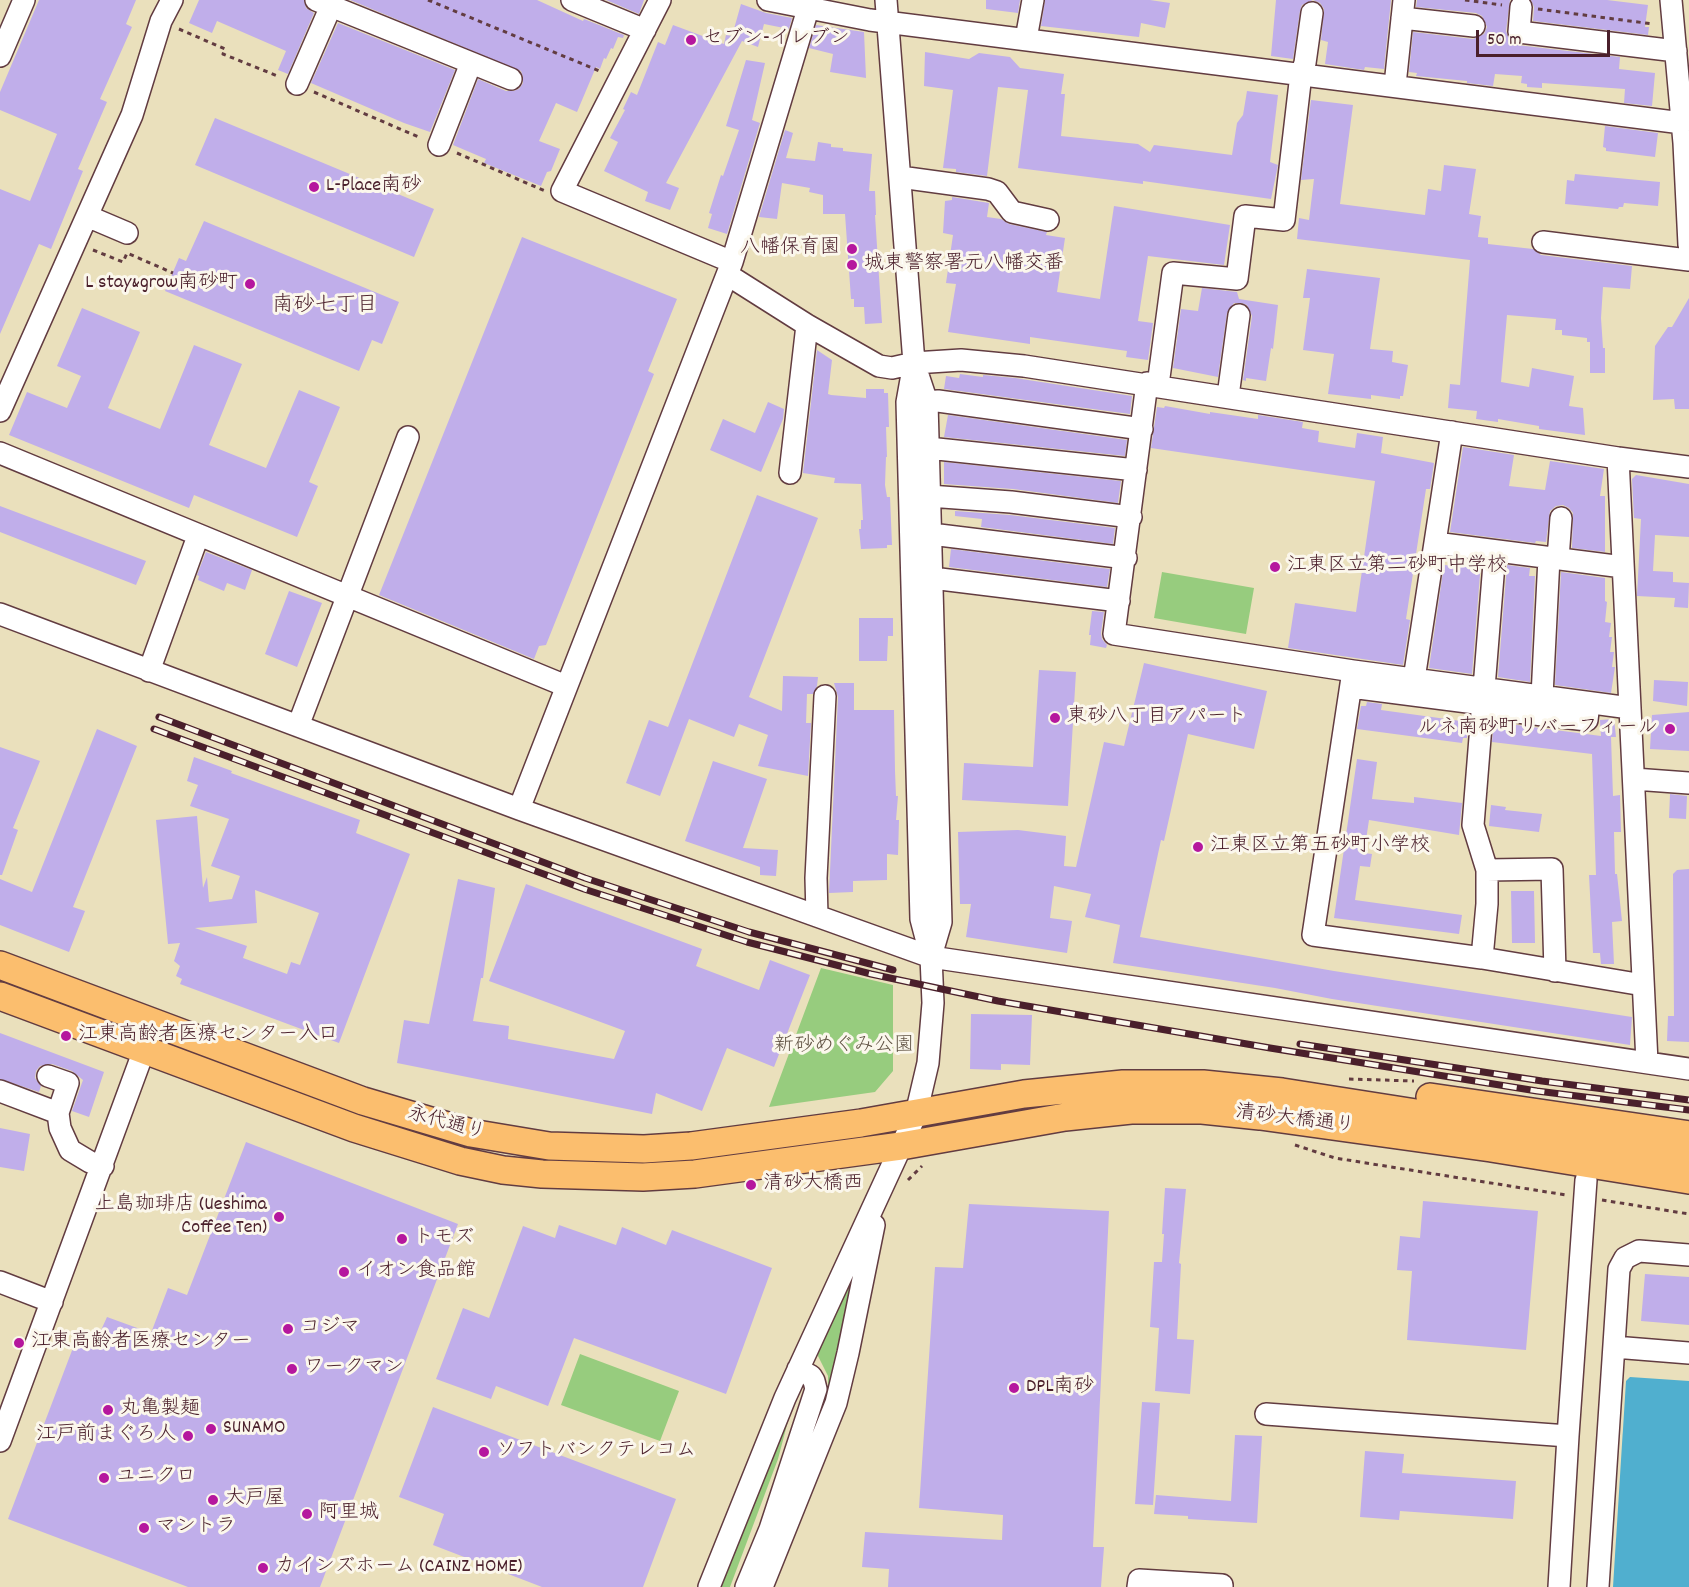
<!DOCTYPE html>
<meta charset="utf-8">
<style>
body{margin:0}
#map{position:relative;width:1689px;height:1587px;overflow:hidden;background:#eae0bc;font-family:Dekko,sans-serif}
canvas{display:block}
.scale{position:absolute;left:1476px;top:30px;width:134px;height:27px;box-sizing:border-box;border:3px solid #4a1f2b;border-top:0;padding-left:8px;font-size:18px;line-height:21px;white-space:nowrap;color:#4a1f2b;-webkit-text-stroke:4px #fbf7ec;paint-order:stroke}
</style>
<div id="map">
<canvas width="1689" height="1587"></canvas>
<div class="scale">50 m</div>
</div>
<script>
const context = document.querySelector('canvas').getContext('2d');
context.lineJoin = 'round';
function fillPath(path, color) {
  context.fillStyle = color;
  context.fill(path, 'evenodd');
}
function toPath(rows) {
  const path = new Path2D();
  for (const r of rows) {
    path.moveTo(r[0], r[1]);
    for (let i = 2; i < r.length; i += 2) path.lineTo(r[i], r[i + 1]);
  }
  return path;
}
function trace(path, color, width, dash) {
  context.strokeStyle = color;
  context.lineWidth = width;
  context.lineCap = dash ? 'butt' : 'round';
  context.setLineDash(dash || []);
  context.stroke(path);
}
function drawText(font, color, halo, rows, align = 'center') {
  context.font = font + ' Dekko,"Klee One",sans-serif';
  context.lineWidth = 6;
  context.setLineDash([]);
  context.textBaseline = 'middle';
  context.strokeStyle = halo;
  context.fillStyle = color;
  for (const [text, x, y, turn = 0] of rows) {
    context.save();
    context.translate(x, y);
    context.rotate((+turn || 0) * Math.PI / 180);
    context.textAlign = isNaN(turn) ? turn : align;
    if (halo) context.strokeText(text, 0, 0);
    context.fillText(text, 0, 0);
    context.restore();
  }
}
const green = toPath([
 [1162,572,1254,588,1246,634,1154,618],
 [821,968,893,985,893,1071,875,1092,769,1107],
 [859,1269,818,1433,804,1449,828,1388,828,1376,818,1356,818,1347,857,1270],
 [580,1354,679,1391,660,1441,561,1405],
 [792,1406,778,1459,730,1587,719,1587]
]);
const water = toPath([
 [1630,1377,1689,1381,1689,1587,1613,1587,1626,1381]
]);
const building = toPath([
 [39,0,136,0,126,24,132,27,100,99,107,102,78,169,83,171,51,249,39,244,0,334,0,189,30,201,57,134,0,110,0,92],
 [199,0,304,0,306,8,314,13,288,74,278,70,286,51,217,21,212,33,189,23],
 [350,0,537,0,583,21,584,19,624,35,623,38,618,37,613,49,611,48,606,59,604,58,600,69,596,67,577,112,556,103,539,141,560,149,551,171,547,172,541,186,484,163,486,159,453,145,478,79,506,91,513,91,519,89,523,83,523,77,521,71],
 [606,0,644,0,639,14],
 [986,0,1020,0,1018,13,986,9],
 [1045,0,1150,0,1170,3,1165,28,1141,23,1139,37,1041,26],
 [1276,0,1391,0,1384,69,1365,67,1364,70,1325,64,1328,42,1321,40,1324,9,1320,3,1313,0,1302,5,1300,11,1293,59,1271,56],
 [1417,0,1510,0,1506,31,1511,42,1517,45,1620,57,1619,69,1655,73,1652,106,1624,103,1625,89,1542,83,1542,88,1527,87,1527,84,1521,83,1522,76,1495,74,1493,86,1467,83,1467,81,1416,76,1417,73,1409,72,1413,32,1473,39,1484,34,1487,27,1482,16,1476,13,1416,7],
 [1531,0,1607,0,1648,5,1645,27,1649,27,1648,35,1533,21,1534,7],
 [741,4,766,13,792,18,789,29,764,24,758,47,742,41,666,183,679,188,670,210,645,201,648,192,604,171,618,142,610,138,625,110,623,109,631,92,637,95,658,42,665,45,673,25,724,44,726,35,732,36],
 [338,23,455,70,430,132,404,123,311,83],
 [816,25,864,32,866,78,830,72,833,54,809,48],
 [925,52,969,59,979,53,1010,57,1020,68,1064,74,1061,94,1065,94,1061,136,1138,144,1150,152,1154,145,1232,155,1237,123,1243,115,1247,91,1278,95,1270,162,1278,165,1271,199,1143,181,1143,184,1018,168,1028,90,998,87,987,176,956,172,956,169,943,168,953,90,924,86],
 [746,60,765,63,752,120,760,123,727,234,708,228,712,214,709,213,721,175,723,176,739,130,726,126],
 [1311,100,1353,105,1340,204,1425,215,1428,189,1441,191,1444,165,1476,169,1469,214,1481,216,1478,237,1488,238,1488,244,1533,249,1541,255,1632,266,1630,289,1603,287,1601,318,1603,348,1605,348,1605,373,1590,373,1590,342,1587,342,1587,338,1562,335,1562,330,1555,330,1556,319,1507,315,1501,382,1529,387,1532,368,1574,376,1569,406,1583,408,1585,435,1539,429,1539,426,1498,419,1498,422,1476,419,1477,411,1448,408,1450,384,1460,385,1470,260,1297,239,1299,218,1309,220,1314,179,1301,180],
 [215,118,434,209,414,257,195,165],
 [1605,126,1658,133,1655,157,1606,151,1606,148,1603,147],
 [785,130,793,133,786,158,815,161,818,142,831,144,831,147,843,148,843,151,872,154,869,191,875,191,876,215,875,215,882,323,865,324,864,307,854,307,854,299,851,299,845,214,823,214,823,195,809,192,810,188,782,183,777,219,759,217],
 [1575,174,1660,182,1658,206,1624,203,1623,207,1619,207,1618,209,1565,204,1567,180,1574,181],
 [952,197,989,203,987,217,1001,219,1009,224,1047,232,1046,235,1065,238,1057,292,1100,299,1114,206,1230,225,1224,265,1148,256,1138,321,1153,323,1148,360,1126,357,1127,351,1030,337,1030,344,948,332,956,284,946,283,953,235,943,233,945,201,952,200],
 [204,221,399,302,382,344,372,340,359,371,165,291,179,258,186,261],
 [522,237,677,299,648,371,654,374,546,645,539,646,534,659,379,595],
 [1307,269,1380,278,1370,349,1393,351,1392,362,1408,365,1403,396,1400,396,1400,399,1371,395,1371,399,1328,394,1334,354,1303,350,1310,298,1303,298],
 [1202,288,1237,292,1239,299,1278,305,1273,349,1271,348,1266,381,1246,378,1246,381,1243,380,1252,316,1247,305,1241,303,1234,303,1227,313,1218,377,1173,368,1181,309,1198,311],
 [1689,298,1689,409,1675,409,1674,399,1653,400,1655,346,1668,327,1672,327],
 [82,308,140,332,108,408,160,429,194,345,242,364,209,445,266,468,299,390,340,407,309,482,318,486,297,537,194,495,189,508,9,435,27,392,67,408,81,376,57,366],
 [817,350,832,360,828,394,831,395,866,398,866,389,884,389,884,393,888,393,889,427,886,427,887,457,886,457,885,485,887,497,890,497,892,545,887,545,887,548,861,549,859,529,861,529,861,520,863,520,861,484,834,483,835,478,803,473],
 [960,374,983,377,983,375,1015,378,1132,396,1130,414,944,389,946,376,959,378],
 [768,402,784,409,783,419,761,472,710,450,723,419,755,433],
 [1165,406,1210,414,1210,412,1258,419,1258,415,1303,422,1302,428,1319,431,1318,442,1355,448,1357,433,1383,437,1381,453,1434,463,1430,489,1426,489,1406,619,1410,620,1403,665,1288,648,1295,603,1356,612,1375,481,1151,448,1157,407,1164,408],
 [948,415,1127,440,1125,456,944,437],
 [1463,447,1514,455,1509,486,1545,490,1550,461,1604,469,1600,496,1605,496,1605,552,1572,548,1573,513,1569,508,1563,505,1556,506,1550,511,1546,542,1536,541,1535,543,1450,532],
 [944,462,1121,481,1118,503,1013,489,944,484],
 [1636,475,1689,484,1689,537,1655,535,1653,571,1673,572,1673,582,1689,583,1688,608,1674,607,1675,598,1637,596,1641,519,1634,518,1632,479],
 [757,495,818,518,749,697,782,711,783,676,818,677,817,686,813,694,807,694,806,723,811,723,808,776,758,766,768,735,739,724,734,737,689,719,660,796,626,783,649,720,668,727],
 [0,506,146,561,136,585,0,532],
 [955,511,1010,515,1115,528,1113,544,981,527,982,519,955,516],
 [951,549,1110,569,1107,587,949,567],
 [206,552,252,570,245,590,227,583,224,591,198,580,199,576,197,575],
 [1468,560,1481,562,1472,674,1429,668,1444,565,1467,567],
 [1507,565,1530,568,1529,576,1535,576,1530,682,1498,677],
 [1561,572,1605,578,1605,601,1607,602,1605,622,1611,623,1609,637,1612,637,1610,652,1614,652,1612,667,1615,667,1611,693,1555,685],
 [289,591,322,603,297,667,265,654],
 [1092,611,1104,612,1101,633,1102,639,1107,645,1106,648,1090,645,1091,635,1089,635],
 [859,618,893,618,893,636,888,636,887,661,859,661],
 [1144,663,1267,691,1254,749,1188,734,1164,841,1161,840,1140,937,1334,971,1632,1017,1630,1045,1332,999,1275,988,1113,963,1120,925,1085,917,1091,894,1054,886,1050,918,1072,921,1067,953,966,937,971,904,960,904,958,832,1018,830,1066,836,1064,866,1076,867,1104,742,1124,746],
 [1039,670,1076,672,1068,806,962,800,964,763,1033,767],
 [1654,680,1688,682,1687,706,1653,701],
 [834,683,854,683,854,710,894,710,895,771,896,796,898,796,896,820,899,820,898,855,887,854,887,880,853,881,853,892,829,893,838,697],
 [1367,702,1382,704,1381,710,1468,722,1467,738,1463,738,1462,743,1357,729,1361,706,1366,706],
 [1689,712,1689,751,1650,749,1652,715],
 [1614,719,1616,737,1611,737,1613,796,1620,795,1621,832,1614,832,1615,874,1617,874,1622,921,1612,922,1614,964,1601,964,1600,953,1593,953,1589,875,1596,875,1592,754,1492,742,1494,722,1601,736,1600,720],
 [97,729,137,746,73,907,85,911,69,952,0,925,0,879,32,892],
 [0,747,40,761,13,828,18,830,2,875,0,875],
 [194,757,232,771,231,773,360,820,356,833,410,854,339,1043,180,984,182,979,176,976,180,966,174,961,180,943,168,944,156,820,197,816,203,888,207,877,209,902,232,899,240,876,211,866,229,819,190,806,198,785,187,781],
 [255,890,319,913,300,965,291,962,287,974,243,958,247,946,195,928,257,923],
 [1357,759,1377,762,1372,799,1414,803,1414,797,1462,803,1459,835,1369,820,1364,853,1372,854,1370,867,1360,866,1355,900,1462,915,1459,934,1334,918],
 [713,761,767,779,743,848,778,850,776,876,760,875,760,867,685,841],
 [1670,794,1687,796,1686,819,1669,818],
 [1491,805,1506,807,1505,810,1542,814,1539,832,1489,826],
 [1689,869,1689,1042,1667,1041,1668,1016,1674,1016,1673,874,1677,870],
 [458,879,495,888,483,978,481,978,473,1021,509,1026,508,1039,614,1059,625,1031,489,981,526,884,702,949,696,966,759,990,770,960,810,975,774,1067,727,1048,702,1111,656,1093,652,1114,397,1063,404,1020,429,1024],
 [1511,891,1534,891,1535,943,1512,943],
 [971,1014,1032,1015,1030,1065,1001,1064,1001,1070,970,1069],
 [0,1033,104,1072,89,1117,72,1111,83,1080,72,1071,52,1064,40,1066,36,1071,35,1078,41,1086,39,1092,0,1079],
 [0,1128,30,1134,24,1171,0,1167],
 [246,1142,458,1224,320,1587,188,1587,8,1519,79,1332,97,1339,107,1317,151,1333,168,1288,187,1295],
 [1165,1188,1186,1189,1179,1263,1181,1264,1177,1339,1194,1340,1190,1394,1155,1391,1159,1328,1150,1327,1154,1262,1162,1262,1164,1234,1162,1234],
 [1423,1201,1538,1211,1526,1350,1407,1340,1412,1271,1397,1270,1400,1236,1420,1238],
 [969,1204,1109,1211,1093,1547,1104,1547,1101,1587,888,1587,889,1569,862,1567,865,1532,1002,1540,1003,1515,919,1508,935,1267,963,1268],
 [559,1225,616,1245,622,1227,666,1245,672,1230,772,1268,726,1394,574,1338,548,1406,496,1386,491,1399,436,1379,463,1308,489,1318,523,1226,555,1238],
 [1645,1274,1689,1277,1689,1325,1641,1321],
 [1142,1402,1160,1403,1153,1505,1135,1504],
 [433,1407,676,1499,643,1587,542,1587,433,1545,444,1514,399,1497],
 [1235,1435,1262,1436,1257,1523,1188,1519,1188,1516,1154,1514,1156,1495,1231,1501],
 [1365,1451,1404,1454,1402,1473,1516,1481,1513,1519,1400,1511,1399,1520,1360,1517]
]);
const path = toPath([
 [428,0,602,72],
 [1465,0,1502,5],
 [1538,9,1653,24],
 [179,29,225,49,223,54,280,77],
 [314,92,421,138],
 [457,153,545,191],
 [93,250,123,262,127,253,173,273],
 [1349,1079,1414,1081],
 [1295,1145,1335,1158,1566,1195],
 [908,1180,922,1166],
 [1602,1200,1689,1214]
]);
const minor = toPath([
 [316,0,511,79],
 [572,0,645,30],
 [768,0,870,20,1682,123],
 [886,0,914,363,927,402,941,922,931,956],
 [1671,0,1684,143,1689,245],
 [1521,7,1519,32,1676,51],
 [1402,18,1474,26],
 [1026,39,1033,0],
 [0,56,24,0],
 [297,84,331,6],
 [1395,85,1404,0],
 [439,145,471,63],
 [900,177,988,189,997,192,1012,212,1048,220],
 [87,216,127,233],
 [1543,242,1689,260],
 [732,262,808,9],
 [728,275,807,325,879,366,892,368,914,363,961,360,1024,366,1618,458,1689,467],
 [1147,383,1114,634,1353,671,1630,708],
 [1158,385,1173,273,1237,279,1245,216,1284,220,1301,74,1305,63,1312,13],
 [1228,396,1239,315],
 [927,402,938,401,1142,429],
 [0,411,132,115,161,21,172,0],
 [928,448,1136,470],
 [0,453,566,686],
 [1618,458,1647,1062],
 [790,473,807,325],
 [929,496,1011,502,1131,517],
 [931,534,1126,558],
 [1435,543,1623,567],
 [1558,559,1561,518],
 [932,578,1119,601],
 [0,614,519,809,931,957,1689,1069],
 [149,671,198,536],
 [1353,671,1313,935,1482,958,1643,985],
 [1414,679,1452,432],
 [1351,687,1483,704],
 [1542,696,1549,558],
 [1482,708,1587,720,1589,703],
 [298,726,408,437],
 [1634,779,1689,783],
 [519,809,732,262,562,191,660,0],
 [1487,870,1552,869,1555,971],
 [817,916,816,878,825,696],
 [1482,958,1487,904,1487,870,1473,825,1495,551],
 [48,1076,68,1083,58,1113],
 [0,1091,58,1113,60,1128,70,1150,90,1162,103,1166],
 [0,1282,52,1302],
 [1614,1347,1689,1353],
 [1266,1414,1568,1436],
 [0,1441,154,1023],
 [709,1587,785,1398,916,1114,928,1063,933,1003,931,957,921,919,907,402,914,363],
 [746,1587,770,1529,816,1389,814,1381,811,1376,798,1369],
 [762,1587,836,1403,848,1353,874,1225],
 [1138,1587,1139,1580,1222,1585,1222,1587],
 [1559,1587,1568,1436,1586,1180],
 [1598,1587,1619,1269,1625,1258,1639,1251,1689,1255]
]);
const major = toPath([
 [0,965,363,1101,471,1133,549,1146,644,1149,691,1146,861,1123,1024,1094,1123,1084,1203,1084,1282,1092,1689,1156],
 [0,996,354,1128,460,1161,503,1170,542,1174,643,1177,695,1174,901,1146,1065,1117,1131,1110,1202,1110,1260,1116,1491,1148,1689,1180],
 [1430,1097,1689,1135]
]);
const rail = toPath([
 [159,717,585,878,749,932,893,970],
 [154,729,584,889,747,942,871,974,998,1001,1270,1048,1537,1091,1689,1110],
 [1300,1044,1542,1081,1689,1100]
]);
const markers = [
 [691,40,6,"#b5179e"],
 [314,187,6,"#b5179e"],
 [852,249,6,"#b5179e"],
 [852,265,6,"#b5179e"],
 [250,284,6,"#b5179e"],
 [1275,567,6,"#b5179e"],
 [1055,718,6,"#b5179e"],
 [1670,729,6,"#b5179e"],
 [1198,847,6,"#b5179e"],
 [66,1036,6,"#b5179e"],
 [751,1185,6,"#b5179e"],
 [279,1217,6,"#b5179e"],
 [402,1239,6,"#b5179e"],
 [344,1272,6,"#b5179e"],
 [288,1329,6,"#b5179e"],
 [19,1343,6,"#b5179e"],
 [292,1369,6,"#b5179e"],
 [1014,1388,6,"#b5179e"],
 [108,1410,6,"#b5179e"],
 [211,1429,6,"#b5179e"],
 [188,1436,6,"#b5179e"],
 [484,1452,6,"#b5179e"],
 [104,1478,6,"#b5179e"],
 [213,1500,6,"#b5179e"],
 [307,1514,6,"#b5179e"],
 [144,1528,6,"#b5179e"],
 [263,1568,6,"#b5179e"]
];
const poiNames = [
 ["セブン-イレブン",703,40],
 ["L-Place南砂",326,187],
 ["八幡保育園",840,249,"right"],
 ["城東警察署元八幡交番",864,265],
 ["L stay&grow南砂町",238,284,"right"],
 ["江東区立第二砂町中学校",1287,567],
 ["東砂八丁目アパート",1067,718],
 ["ルネ南砂町リバーフィール",1658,729,"right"],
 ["江東区立第五砂町小学校",1210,847],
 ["江東高齢者医療センター入口",78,1036],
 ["清砂大橋西",763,1185],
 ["上島珈琲店 (Ueshima",267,1206,"right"],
 ["Coffee Ten)",267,1229,"right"],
 ["トモズ",414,1239],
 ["イオン食品館",356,1272],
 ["コジマ",300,1329],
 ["江東高齢者医療センター",31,1343],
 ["ワークマン",304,1369],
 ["DPL南砂",1026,1388],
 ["丸亀製麺",120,1410],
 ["SUNAMO",223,1429],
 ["江戸前まぐろ人",176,1436,"right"],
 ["ソフトバンクテレコム",496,1452],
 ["ユニクロ",116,1478],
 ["大戸屋",225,1500],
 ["阿里城",319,1514],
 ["マントラ",156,1528],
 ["カインズホーム (CAINZ HOME)",275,1568]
];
const parkNames = [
 ["新砂めぐみ公園",844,1047]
];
const streetNames = [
 ["清砂大橋通り",1295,1121,7],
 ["永代通り",446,1125,15]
];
const neighbourhoodNames = [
 ["南砂七丁目",325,307]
];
fillPath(green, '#97cc7e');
fillPath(water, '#50afcf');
fillPath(building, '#c0aeea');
trace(minor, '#623c41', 24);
trace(major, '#623c41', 30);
trace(path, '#623c41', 3, [4.5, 4.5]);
trace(minor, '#fff', 21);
trace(major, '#fbbe6e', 27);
trace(rail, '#4a1f2b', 7);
trace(rail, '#fbf7ec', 4.5, [14]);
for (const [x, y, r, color] of markers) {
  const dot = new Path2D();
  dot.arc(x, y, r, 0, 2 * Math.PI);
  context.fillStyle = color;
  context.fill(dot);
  trace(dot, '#fbf7ec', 2);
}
drawText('20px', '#4a1f2b', '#fbf7ec', poiNames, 'left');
drawText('20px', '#615344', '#fbf7ec', parkNames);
drawText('20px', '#4a1f2b', '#fbf7ec', streetNames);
drawText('21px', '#4a1f2b', '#fbf7ec', neighbourhoodNames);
</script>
